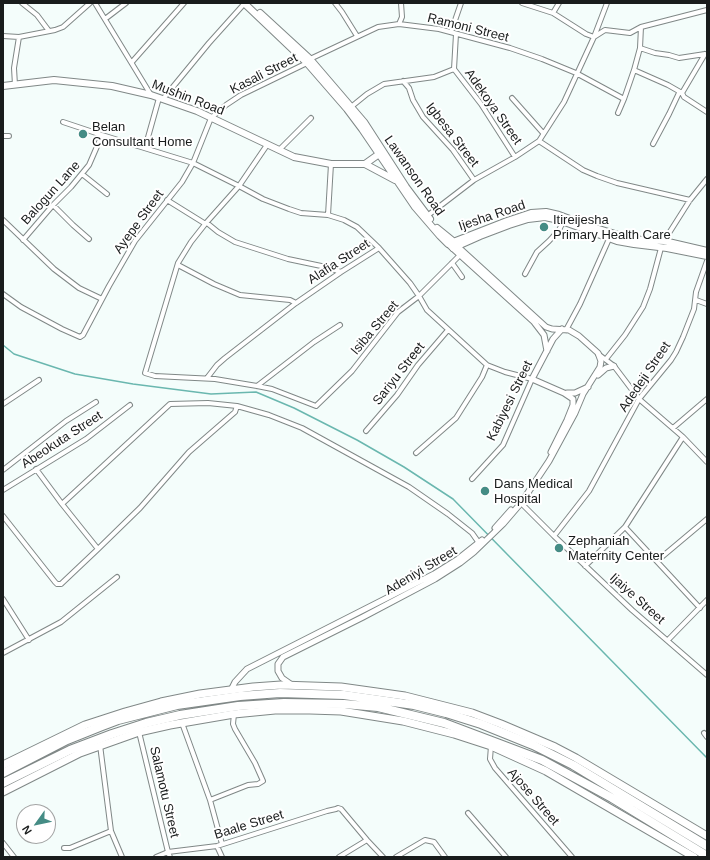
<!DOCTYPE html>
<style>
body{margin:0}
#map{position:relative;width:710px;height:860px;overflow:hidden;background:#f4fdfb;font-family:Helvetica,sans-serif}
canvas{display:block}
.frame{position:absolute;inset:0;border:4px solid #191c1c;pointer-events:none}
.north{position:absolute;left:16px;top:804px;width:40px;height:40px;box-sizing:border-box;background:#fff;border:1px solid #a3a4a4;border-radius:50%;rotate:237deg;font-size:11px;font-weight:700;line-height:16px;text-align:center;color:#191c1c}
.north::after{content:'';display:block;margin:auto;width:14px;height:18px;background:#458c85;clip-path:polygon(50% 0,100% 100%,50% 72%,0 100%)}
</style>
<div id="map">
<canvas width="710" height="860"></canvas>
<div class="frame"></div>
<div class="north">N</div>
</div>
<script>
const context = document.querySelector('canvas').getContext('2d');
context.lineJoin = 'round';
function toPath(rows) {
  const path = new Path2D();
  for (const r of rows) {
    path.moveTo(r[0], r[1]);
    for (let i = 2; i < r.length; i += 2) path.lineTo(r[i], r[i + 1]);
  }
  return path;
}
function trace(path, color, width, dash) {
  context.strokeStyle = color;
  context.lineWidth = width;
  context.lineCap = dash ? 'butt' : 'round';
  context.setLineDash(dash || []);
  context.stroke(path);
}
function drawText(font, color, halo, rows, align = 'center') {
  context.font = font + ' Helvetica,sans-serif';
  context.lineWidth = 4;
  context.setLineDash([]);
  context.textBaseline = 'middle';
  context.strokeStyle = halo;
  context.fillStyle = color;
  for (const [text, x, y, turn = 0] of rows) {
    context.save();
    context.translate(x, y);
    context.rotate((+turn || 0) * Math.PI / 180);
    context.textAlign = isNaN(turn) ? turn : align;
    if (halo) context.strokeText(text, 0, 0);
    context.fillText(text, 0, 0);
    context.restore();
  }
}
const stream = toPath([
 [3,345,14,354,75,374,133,384,211,394,256,392,294,408,357,440,404,467,453,499,707,758]
]);
const minor = toPath([
 [22,3,37,15,49,31],
 [95,3,151,95],
 [335,3,342,12,357,36],
 [522,3,553,13,586,34,594,37,605,30,630,33,641,27,707,10],
 [553,13,559,3],
 [105,19,126,3],
 [399,24,402,17,401,3],
 [641,27,640,48,655,53,669,55,679,58,705,54],
 [451,32,461,3],
 [3,36,19,37,55,30,63,27,90,3],
 [310,59,378,27,399,24,439,29,510,48,542,59,576,73,624,99,634,70,640,48],
 [132,62,184,3],
 [454,69,481,104,515,157],
 [634,70,668,85,682,93,684,97,707,112],
 [403,81,409,88,413,100,423,117,453,150,474,180],
 [15,85,14,68,19,37],
 [512,98,543,133],
 [163,99,209,43,244,4],
 [351,107,367,94,384,84,434,77,454,69,456,34],
 [618,113,624,99],
 [63,122,102,135,193,163,239,186,206,223,191,242,178,263,145,373,155,376,215,379,257,386,272,389,316,406,352,371,398,312,419,296,460,255],
 [3,136,9,136],
 [539,141,583,170,597,176,617,183,690,200],
 [653,144,669,114,678,95,679,93,682,93,705,54],
 [145,148,159,98],
 [279,150,311,118],
 [82,174,107,194],
 [167,200,204,223,207,223,218,232,235,242,288,259,326,267,341,272],
 [53,205,73,225,89,239],
 [328,215,331,164],
 [427,216,474,180,515,157,539,141,564,102,594,37,607,3],
 [3,220,54,269,79,288,102,299],
 [23,240,53,205,71,187,89,165,102,135],
 [664,241,690,200,707,179],
 [379,248,410,283,419,296,427,310,487,365,505,372,532,379,503,445,472,479],
 [452,263,462,277],
 [178,265,214,284,240,295,290,300,296,303],
 [525,274,537,252,549,241,559,230,563,222],
 [3,294,21,307,62,329,80,337,83,335,109,286,135,241,182,182,193,163,211,118,226,105,241,95,307,63],
 [696,300,707,304],
 [566,330,580,304,609,239],
 [598,354,614,366,639,399,683,437,707,462],
 [606,359,625,335,643,307,650,289,661,248],
 [207,378,217,365,225,358,296,303,341,272,379,248,357,227,344,220,328,215,301,213,289,209,263,199,239,186,267,145],
 [257,386,314,342,340,325],
 [3,404,39,380],
 [673,428,707,399],
 [366,431,397,395,418,365,448,330],
 [416,453,456,418,482,377,487,365],
 [36,469,62,504,170,404,208,403,237,406,269,415,302,428,409,487,448,514,472,533,479,543],
 [3,470,66,421,96,402],
 [3,490,86,439,130,405],
 [521,503,554,536,632,610,707,675],
 [62,504,98,549],
 [3,516,55,582,57,584,61,584,98,549,140,508,189,452,235,412,237,406],
 [625,527,700,608],
 [554,536,589,491,639,399,671,360,676,352,683,337,694,309,696,292,707,261],
 [657,561,707,519],
 [585,566,625,527,683,437],
 [3,599,29,640],
 [668,640,707,600],
 [3,653,61,622,117,577],
 [182,723,210,800,222,844],
 [139,732,168,852,170,857],
 [704,733,707,737],
 [100,745,111,831,122,857],
 [491,746,490,759,495,768,572,857],
 [210,800,248,785,258,784,263,781,255,763,235,729,233,724,234,714],
 [468,813,506,857],
 [3,843,14,857],
 [217,846,222,857],
 [64,848,70,848,111,831],
 [156,857,168,852,217,846,327,811,336,809,338,808,341,809,367,840,383,857],
 [339,857,367,840],
 [396,857,425,840,434,842,445,857]
]);
const tertiary = toPath([
 [450,246,534,322,544,335,547,351],
 [598,375,606,368,614,366],
 [567,393,575,393,588,387],
 [551,452,567,420,573,405,573,399,564,393,532,379,553,339,562,329],
 [495,528,511,510],
 [292,685,282,678,278,671,278,664,283,657,363,617,435,579,460,563,474,552,503,524,521,503,549,461,575,413,583,394,600,367,601,361,598,353,579,336,569,330,552,329,546,327,455,244],
 [231,690,235,682,247,669,434,574,458,559,482,540]
]);
const secondary = toPath([
 [244,3,307,63,347,109,362,129,415,207,440,236,448,244,507,221,531,213,546,212,559,215,586,225,628,238,642,240,664,241,707,251],
 [260,13,310,59,364,122,406,187,430,219],
 [3,86,54,80,112,86,151,95,197,111,294,157,331,164,365,164,379,154],
 [365,164,395,180],
 [437,228,453,241],
 [453,248,480,236,509,225,528,219,545,217,559,220,617,241,634,244,667,248,707,256]
]);
const primary = toPath([
 [3,765,85,725,125,712,161,702,200,694,253,687,281,685,341,687,405,696,472,713,501,724,555,747,576,758,707,836],
 [3,792,80,753,139,732,170,725,234,714,275,710,310,710,341,711,403,721,454,734,491,746,546,771,694,857]
]);
const motorway = toPath([
 [3,773,67,740,102,726,118,720,177,705,240,696,280,693,344,695,414,705,446,713,481,724,533,745,573,765,707,846],
 [3,783,70,750,112,734,146,723,180,715,238,706,284,703,344,704,378,707,444,723,542,760,612,798,707,856]
]);
const markers = [
 [83,134,5,"#458c85"],
 [544,227,5,"#458c85"],
 [485,491,5,"#458c85"],
 [559,548,5,"#458c85"]
];
const streetNames = [
 ["Ramoni Street",468,28,14],
 ["Kasali Street",264,74,-27],
 ["Mushin Road",188,98,21],
 ["Adekoya Street",493,107,55],
 ["Igbesa Street",452,135,52],
 ["Lawanson Road",414,176,55],
 ["Balogun Lane",51,193,-48],
 ["Ijesha Road",492,216,-19],
 ["Ayepe Street",139,222,-54],
 ["Alafia Street",339,262,-33],
 ["Isiba Street",375,328,-50],
 ["Sariyu Street",399,374,-52],
 ["Adedeji Street",645,377,-56],
 ["Kabiyesi Street",510,401,-64],
 ["Abeokuta Street",62,440,-33],
 ["Adeniyi Street",421,571,-31],
 ["Ijaiye Street",637,599,42],
 ["Salamotu Street",164,792,77],
 ["Ajose Street",533,797,49],
 ["Baale Street",249,825,-17]
];
const poiNames = [
 ["Belan",92,127],
 ["Consultant Home",92,142],
 ["Itireijesha",553,220],
 ["Primary Health Care",553,235],
 ["Dans Medical",494,484],
 ["Hospital",494,499],
 ["Zephaniah",568,541],
 ["Maternity Center",568,556]
];
trace(stream, '#6ab7af', 1.5);
trace(minor, '#808887', 6);
trace(tertiary, '#808887', 7);
trace(secondary, '#808887', 8);
trace(primary, '#808887', 9);
trace(motorway, '#808887', 10);
trace(minor, '#fff', 4);
trace(tertiary, '#fff', 5);
trace(secondary, '#fff', 6);
trace(primary, '#fff', 7);
trace(motorway, '#fff', 8);
for (const [x, y, r, color] of markers) {
  const dot = new Path2D();
  dot.arc(x, y, r, 0, 2 * Math.PI);
  context.fillStyle = color;
  context.fill(dot);
  trace(dot, '#fff', 1.5);
}
drawText('13px', '#191c1c', '#fff', streetNames);
drawText('13px', '#191c1c', '#fff', poiNames, 'left');
</script>
